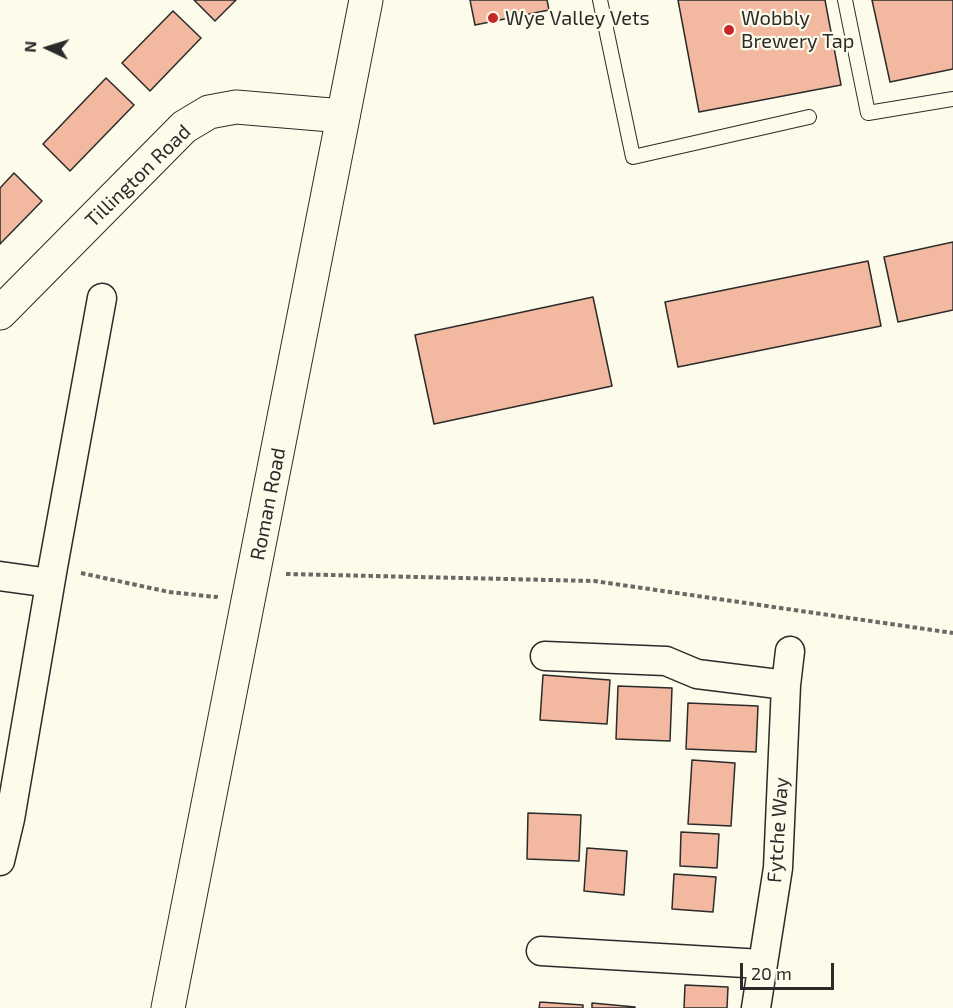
<!DOCTYPE html>
<style>
body{margin:0}
#map{position:relative;width:953px;height:1008px;overflow:hidden;background:#fdfbea;font-family:"Exo 2",sans-serif}
canvas{display:block}
.north{position:absolute;left:18px;top:18px;width:60px;height:60px;-webkit-text-stroke:4px #fdfbea;paint-order:stroke;rotate:274deg;font-size:16px;font-weight:700;line-height:24px;text-align:center;color:#2b2b2b}
.north::after{content:'';display:block;margin:auto;width:21px;height:27px;background:#2b2b2b;clip-path:polygon(50% 0,100% 100%,50% 72%,0 100%)}
.scale{position:absolute;left:740px;top:963px;width:94px;height:27px;box-sizing:border-box;border:3px solid #2b2b2b;border-top:0;padding-left:8px;font-size:18px;line-height:21px;white-space:nowrap;color:#2b2b2b;-webkit-text-stroke:4px #fdfbea;paint-order:stroke}
</style>
<div id="map">
<canvas width="953" height="1008"></canvas>
<div class="north">N</div>
<div class="scale">20 m</div>
</div>
<script>
const context = document.querySelector('canvas').getContext('2d');
context.lineJoin = 'round';
function fillPath(path, color) {
  context.fillStyle = color;
  context.fill(path, 'evenodd');
}
function toPath(rows) {
  const path = new Path2D();
  for (const r of rows) {
    path.moveTo(r[0], r[1]);
    for (let i = 2; i < r.length; i += 2) path.lineTo(r[i], r[i + 1]);
  }
  return path;
}
function trace(path, color, width, dash) {
  context.strokeStyle = color;
  context.lineWidth = width;
  context.lineCap = dash ? 'butt' : 'round';
  context.setLineDash(dash || []);
  context.stroke(path);
}
function drawText(font, color, halo, rows, align = 'center') {
  context.font = font + ' "Exo 2",sans-serif';
  context.lineWidth = 4.5;
  context.setLineDash([]);
  context.textBaseline = 'middle';
  context.strokeStyle = halo;
  context.fillStyle = color;
  for (const [text, x, y, turn = 0] of rows) {
    context.save();
    context.translate(x, y);
    context.rotate((+turn || 0) * Math.PI / 180);
    context.textAlign = isNaN(turn) ? turn : align;
    if (halo) context.strokeText(text, 0, 0);
    context.fillText(text, 0, 0);
    context.restore();
  }
}
const building = toPath([
 [194,0,236,0,215,21,194,0],
 [470,0,547,0,549,10,475,25,470,0],
 [678,0,825,0,841,85,699,112,678,0],
 [872,0,953,0,953,69,890,82,872,0],
 [173,11,201,38,150,91,122,63,173,11],
 [106,78,134,105,70,171,43,144,106,78],
 [14,173,42,201,0,244,0,188,14,173],
 [953,242,953,310,898,322,884,257,953,242],
 [868,261,881,326,678,367,665,302,868,261],
 [593,297,612,386,434,424,415,335,593,297],
 [543,675,610,680,607,724,540,720,543,675],
 [618,686,672,688,670,741,616,739,618,686],
 [688,703,758,706,756,752,686,749,688,703],
 [692,760,735,763,731,826,688,824,692,760],
 [528,813,581,815,579,861,527,859,528,813],
 [681,832,719,834,717,868,680,866,681,832],
 [587,848,627,851,624,895,584,891,587,848],
 [674,874,716,877,713,912,672,909,674,874],
 [685,985,728,987,727,1008,684,1008,685,985],
 [540,1002,583,1005,583,1008,539,1008,540,1002],
 [592,1003,635,1007,635,1008,592,1008,592,1003]
]);
const path = toPath([
 [81,573,169,592,216,597,216,595],
 [286,574,594,581,953,633]
]);
const service = toPath([
 [600,0,633,157,809,117],
 [845,0,868,113,953,99]
]);
const minor = toPath([
 [0,576,50,583],
 [545,656,666,661,697,674,786,685],
 [0,861,10,819,53,567,102,298],
 [541,951,762,964],
 [756,1008,778,868,786,685,790,651]
]);
const tertiary = toPath([
 [0,313,184,127,209,112,236,107,343,116]
]);
const primary = toPath([
 [168,1008,366,0]
]);
const markers = [
 [493,18,6,"#c62828"],
 [729,30,6,"#c62828"]
];
const poiNames = [
 ["Wye Valley Vets",505,18],
 ["Wobbly",741,18],
 ["Brewery Tap",741,41]
];
const streetNames = [
 ["Tillington Road",138,176,-44],
 ["Roman Road",268,504,-79],
 ["Fytche Way",778,830,-86]
];
fillPath(building, '#f2b8a0');
trace(building, '#2b2b2b', 1.5);
trace(service, '#2b2b2b', 16);
trace(minor, '#2b2b2b', 31);
trace(tertiary, '#2b2b2b', 35);
trace(primary, '#2b2b2b', 35);
trace(path, '#6a6964', 4, [4.5, 3]);
trace(service, '#fdfbea', 14);
trace(minor, '#fdfbea', 28);
trace(tertiary, '#fdfbea', 33);
trace(primary, '#fdfbea', 33);
for (const [x, y, r, color] of markers) {
  const dot = new Path2D();
  dot.arc(x, y, r, 0, 2 * Math.PI);
  context.fillStyle = color;
  context.fill(dot);
  trace(dot, '#fdfbea', 2);
}
drawText('20px', '#2b2b2b', '#fdfbea', poiNames, 'left');
drawText('20px', '#2b2b2b', '#fdfbea', streetNames);
</script>
